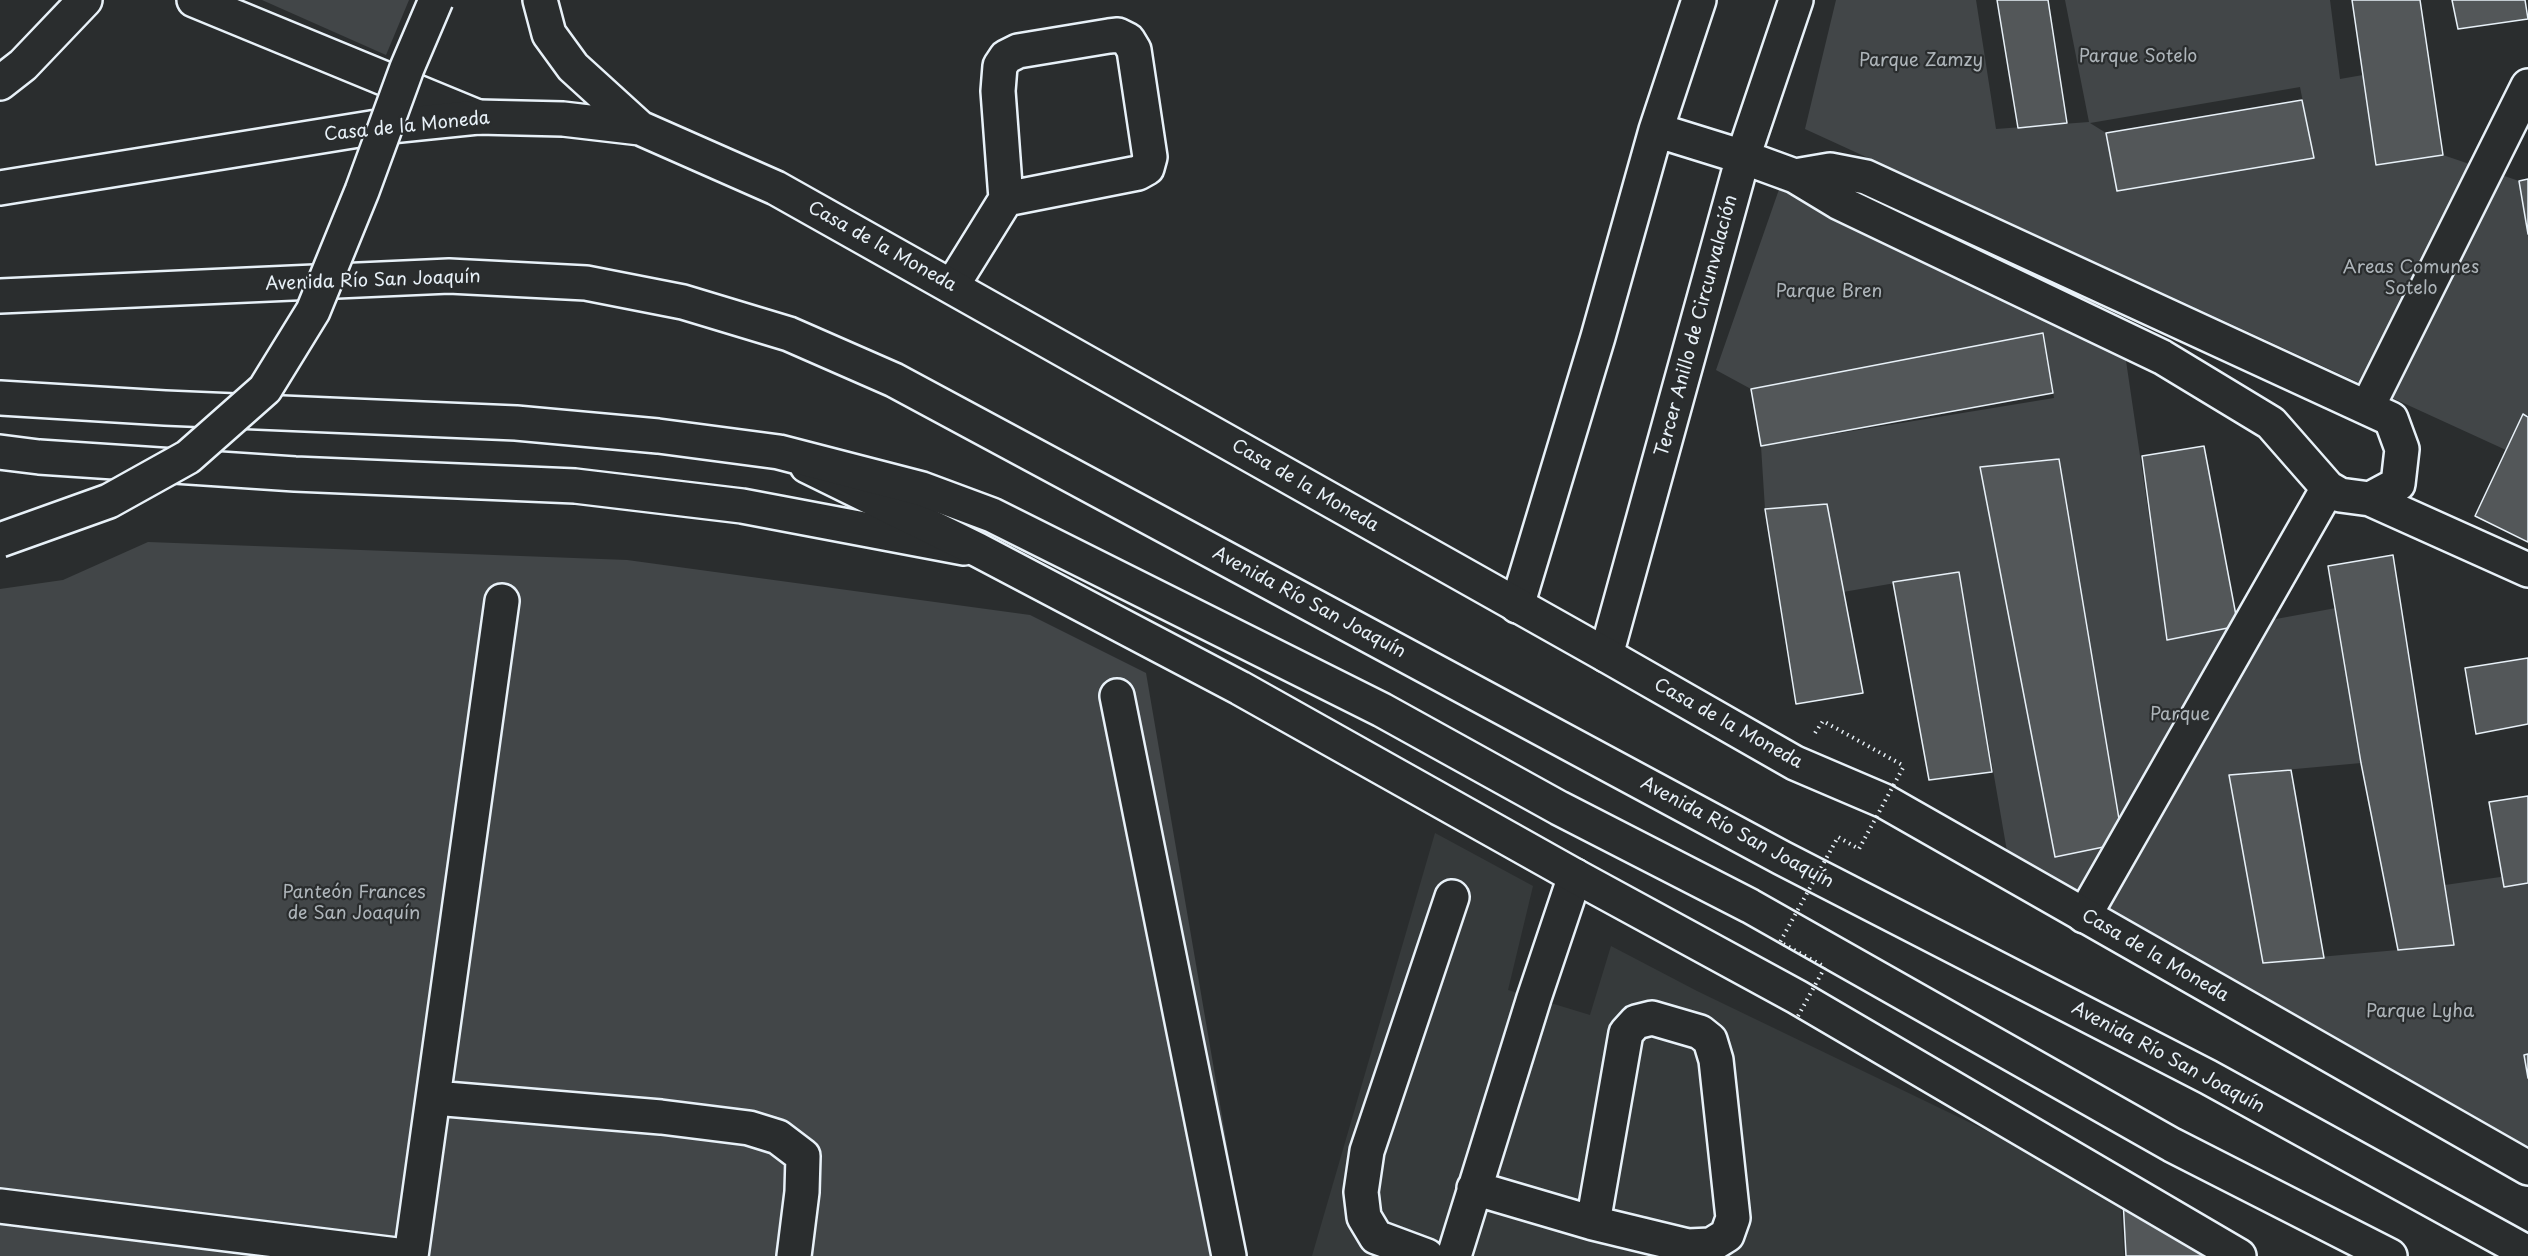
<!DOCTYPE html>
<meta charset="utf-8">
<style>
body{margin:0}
canvas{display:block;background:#2a2d2e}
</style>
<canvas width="2528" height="1256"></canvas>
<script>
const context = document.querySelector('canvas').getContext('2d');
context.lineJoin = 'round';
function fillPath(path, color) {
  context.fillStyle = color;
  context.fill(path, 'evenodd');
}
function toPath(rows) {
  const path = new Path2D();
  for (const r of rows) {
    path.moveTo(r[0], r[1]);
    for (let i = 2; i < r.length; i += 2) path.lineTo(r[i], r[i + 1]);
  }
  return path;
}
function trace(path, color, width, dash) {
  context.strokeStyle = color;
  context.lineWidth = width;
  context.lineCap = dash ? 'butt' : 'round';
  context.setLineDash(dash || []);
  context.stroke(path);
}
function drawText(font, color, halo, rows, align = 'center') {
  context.font = font + ' "Playpen Sans",sans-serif';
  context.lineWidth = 4.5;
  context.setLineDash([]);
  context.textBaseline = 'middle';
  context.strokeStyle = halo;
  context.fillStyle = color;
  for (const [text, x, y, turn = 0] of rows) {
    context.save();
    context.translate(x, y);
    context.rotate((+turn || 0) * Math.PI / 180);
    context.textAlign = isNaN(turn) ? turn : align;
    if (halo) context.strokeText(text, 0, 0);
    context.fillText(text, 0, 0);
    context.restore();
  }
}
const built = toPath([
 [1435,833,1533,886,1508,990,1590,1015,1611,946,1697,991,2120,1195,2124,1256,1312,1256]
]);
const green = toPath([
 [262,0,409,0,386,55],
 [1836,0,1976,0,1996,129,2089,122,2065,0,2330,0,2340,79,2363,75,2376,165,2443,155,2519,181,2528,234,2528,415,2506,450,1805,129],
 [2300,87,2314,158,2117,191,2106,133,2090,123],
 [1783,178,2125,354,2167,639,2336,608,2361,763,2229,775,2263,962,2454,945,2445,885,2528,873,2528,1155,2009,863,1959,572,1843,592,1827,504,1765,509,1761,446,2054,398,2044,333,1751,389,1716,370],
 [2059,459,2122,843,2055,857,1980,467],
 [148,542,627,560,1030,615,1146,673,1246,1256,0,1256,0,589,63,580]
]);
const building = toPath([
 [1997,0,2048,0,2067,123,2018,128,1997,0],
 [2352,0,2420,0,2443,155,2376,165,2352,0],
 [2452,0,2525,0,2528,19,2458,29,2452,0],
 [2302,100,2314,158,2117,191,2106,133,2302,100],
 [2528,179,2528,234,2519,181,2528,179],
 [2043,333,2053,393,1761,446,1751,389,2043,333],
 [2523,414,2528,417,2528,542,2475,516,2523,414],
 [2204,446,2238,626,2167,640,2142,456,2204,446],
 [2059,459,2123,843,2055,857,1980,467,2059,459],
 [1827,504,1863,693,1796,704,1765,509,1827,504],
 [2393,555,2454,945,2398,950,2361,763,2328,566,2393,555],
 [1959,572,1992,772,1929,780,1893,582,1959,572],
 [2528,658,2528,724,2476,734,2465,668,2528,658],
 [2291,770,2324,958,2263,963,2229,775,2291,770],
 [2528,796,2528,883,2504,887,2489,802,2528,796],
 [2528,1054,2528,1078,2524,1055,2528,1054],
 [2123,1199,2217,1256,2126,1256,2123,1199]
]);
const path = toPath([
 [1815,733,1823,721,1904,766]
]);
const minor = toPath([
 [194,0,478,117],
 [1656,130,1743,157,1795,176,1838,202,2162,357,2271,423,2328,488,2340,495,2370,499,2398,484,2402,449,2391,419,1866,177,1830,170,1795,176],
 [952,286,1006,199,998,91,1000,66,1006,57,1018,51,1109,36,1118,35,1128,40,1134,50,1150,157,1147,168,1138,173,1006,199],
 [2367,408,2528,86],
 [0,452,39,457,295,474,575,486,742,506,964,548],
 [2370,499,2528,570],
 [1517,606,1598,337,1656,130,1699,0],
 [1606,655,1743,157,1796,0],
 [1117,696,1229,1256],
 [2084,916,2328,488],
 [434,1098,661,1117,749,1128,778,1137,803,1156,802,1192,794,1256],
 [1474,1188,1593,1223,1688,1246,1711,1245,1727,1235,1733,1218,1716,1060,1710,1040,1700,1032,1652,1018,1636,1022,1626,1033,1593,1223],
 [0,1206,405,1256],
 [411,1256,502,601],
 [1427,1256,1376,1237,1364,1217,1361,1192,1367,1151,1452,897],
 [1454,1256,1534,998,1575,876]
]);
const major = toPath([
 [540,0,549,34,573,67,640,128],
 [0,83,23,65,85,0],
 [0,188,371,128,478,117,563,119,640,128,776,188,1606,655,1795,763,1884,801,2528,1168],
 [807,466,978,550,1240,688,1575,876,1797,997,2239,1256]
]);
const highway = toPath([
 [0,296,449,276,586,283,683,302,789,334,894,380,1782,858,2208,1077,2528,1253],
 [0,398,165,408,516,423,658,436,779,452,922,489,992,515,1382,710,1559,808,1750,906,2172,1145,2390,1256]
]);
const pathBridge = toPath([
 [1798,1016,1825,967,1780,942,1838,837,1859,849,1904,766]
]);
const highwayBridge = toPath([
 [0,540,109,501,188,457,265,389,313,311,362,191,407,68,436,0]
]);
const parkNames = [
 ["Parque Sotelo",2138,57],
 ["Parque Zamzy",1921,61],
 ["Areas Comunes",2411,268],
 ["Sotelo",2411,289],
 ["Parque Bren",1829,292],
 ["Parque",2180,715],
 ["Panteón Frances",354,893],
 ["de San Joaquín",354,914],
 ["Parque Lyha",2420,1012]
];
const streetNames = [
 ["Casa de la Moneda",407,127,-6],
 ["Casa de la Moneda",882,247,29],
 ["Avenida Río San Joaquín",373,281,-2],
 ["Tercer Anillo de Circunvalación",1697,326,-75],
 ["Casa de la Moneda",1305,486,30],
 ["Avenida Río San Joaquín",1309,603,28],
 ["Casa de la Moneda",1728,724,29],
 ["Avenida Río San Joaquín",1737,833,28],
 ["Casa de la Moneda",2155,956,30],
 ["Avenida Río San Joaquín",2168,1058,28]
];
fillPath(built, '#363a3b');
fillPath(green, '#424648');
fillPath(building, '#535759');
trace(building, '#e8f1f8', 1.5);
trace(minor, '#e8f1f8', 38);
trace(major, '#e8f1f8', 38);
trace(highway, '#e8f1f8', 38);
trace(path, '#e8f1f8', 4, [1.5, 4.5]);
trace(minor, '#2a2d2e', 33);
trace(major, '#2a2d2e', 33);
trace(highway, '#2a2d2e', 33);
trace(highwayBridge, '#e8f1f8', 38, []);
trace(pathBridge, '#e8f1f8', 4, [1.5, 4.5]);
trace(highwayBridge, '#2a2d2e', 33);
drawText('18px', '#aeb5ba', '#2a2d2e', parkNames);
drawText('18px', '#e8f1f8', '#2a2d2e', streetNames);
</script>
